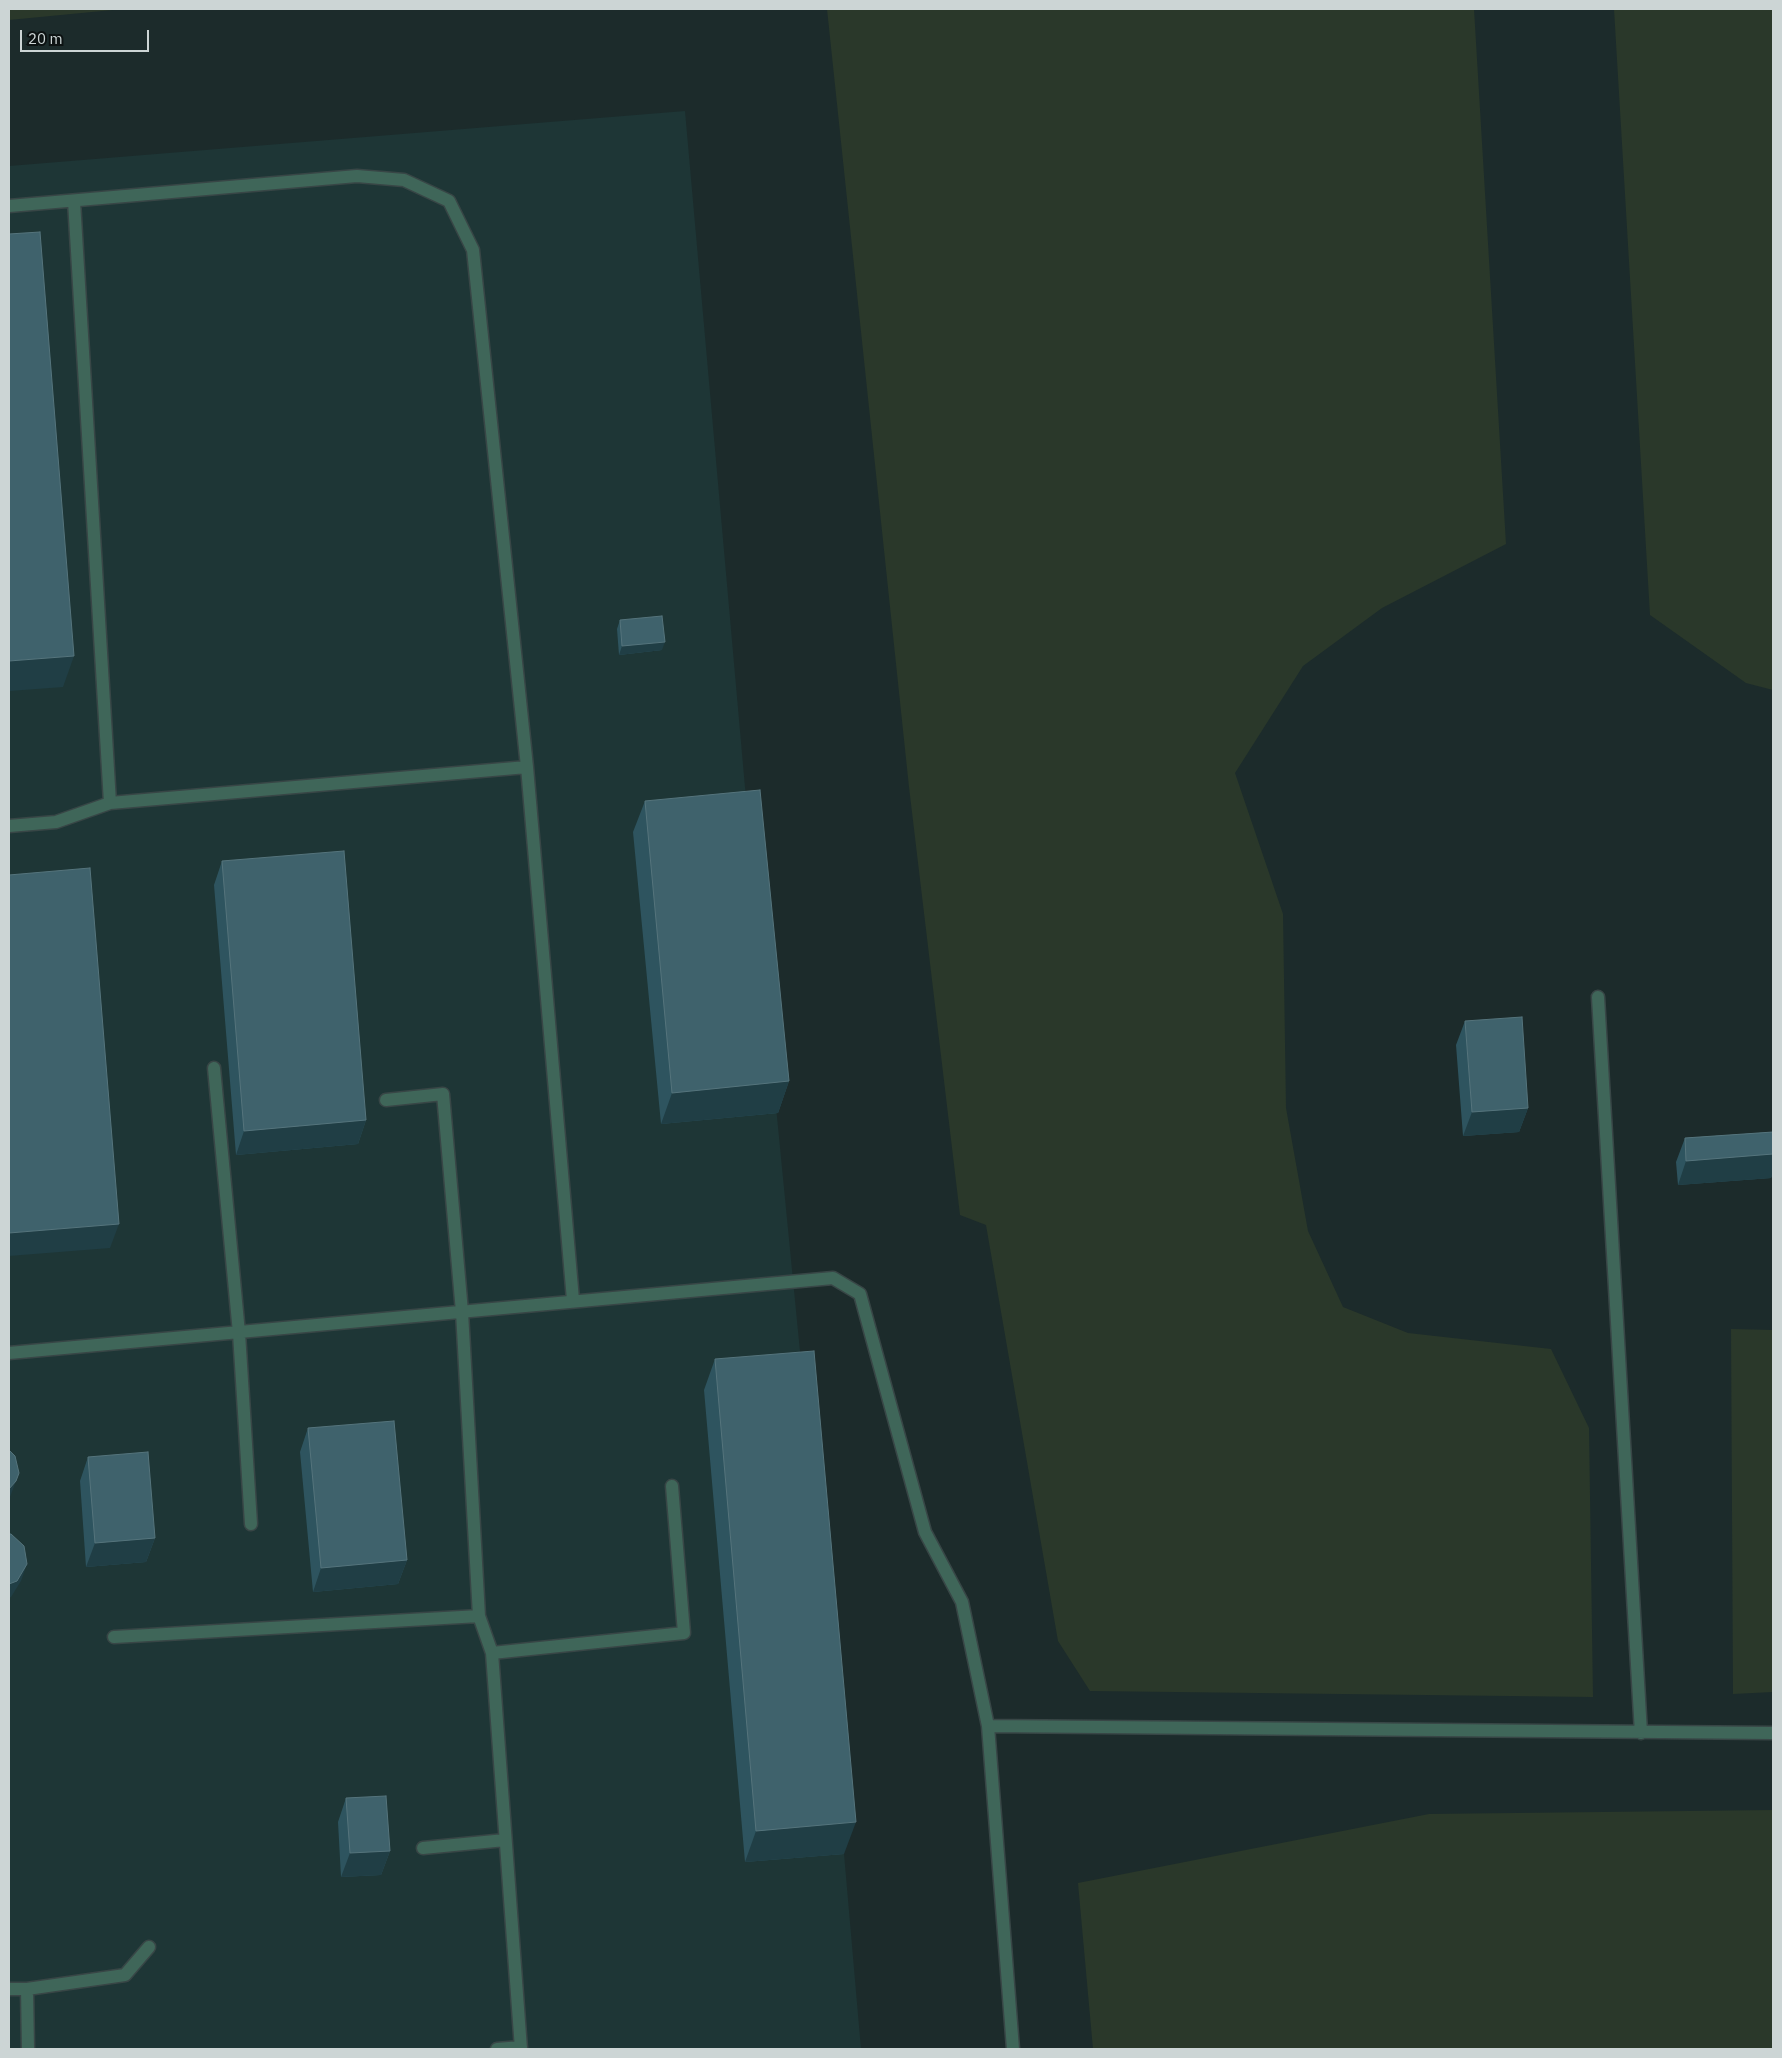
<!DOCTYPE html>
<style>
body{margin:0}
#map{position:relative;width:1782px;height:2058px;overflow:hidden;background:#1c2b2b;font-family:"IBM Plex Sans",sans-serif}
canvas{display:block}
.frame{position:absolute;inset:0;border:10px solid #ccd5d5;pointer-events:none}
.scale{position:absolute;left:20px;top:30px;width:129px;height:22px;box-sizing:border-box;border:2px solid #ccd5d5;border-top:0;padding-left:6px;font-size:15px;line-height:18px;white-space:nowrap;color:#ccd5d5;-webkit-text-stroke:4px #0c1212;paint-order:stroke}
</style>
<div id="map">
<canvas width="1782" height="2058"></canvas>
<div class="frame"></div>
<div class="scale">20 m</div>
</div>
<script>
const context = document.querySelector('canvas').getContext('2d');
context.lineJoin = 'round';
function fillPath(path, color) {
  context.fillStyle = color;
  context.fill(path, 'evenodd');
}
function toPath(rows) {
  const path = new Path2D();
  for (const r of rows) {
    path.moveTo(r[0], r[1]);
    for (let i = 2; i < r.length; i += 2) path.lineTo(r[i], r[i + 1]);
  }
  return path;
}
function trace(path, color, width, dash) {
  context.strokeStyle = color;
  context.lineWidth = width;
  context.lineCap = dash ? 'butt' : 'round';
  context.setLineDash(dash || []);
  context.stroke(path);
}
const built = toPath([
 [685,111,748,821,803,1382,861,2049,9,2049,9,166]
]);
const green = toPath([
 [9,9,123,9,9,20],
 [827,9,1474,9,1506,544,1382,608,1303,666,1235,773,1283,914,1286,1108,1308,1231,1343,1307,1408,1333,1551,1349,1589,1428,1593,1697,1090,1691,1058,1641,986,1225,960,1215,909,787],
 [1614,9,1773,9,1773,690,1746,683,1650,615],
 [1731,1329,1773,1330,1773,1692,1733,1694],
 [1773,1810,1773,2049,1093,2049,1078,1883,1429,1814]
]);
const minor = toPath([
 [74,201,110,803],
 [9,206,357,176,404,180,449,201,473,250,527,767,573,1300],
 [9,826,56,822,110,803,527,767],
 [1598,997,1641,1733],
 [214,1068,239,1333,251,1524],
 [386,1100,443,1094,462,1312,479,1616,492,1653,521,2049],
 [9,1353,833,1278,860,1294,925,1532,962,1602,988,1726,1773,1733],
 [114,1637,479,1616],
 [492,1653,684,1633,672,1486],
 [988,1726,1013,2049],
 [423,1848,505,1840],
 [9,1989,27,1989,125,1975,149,1947],
 [27,1989,28,2049],
 [497,2049,521,2047]
]);
const wall = toPath([
 [620,620,662,650,619,655,617,629],
 [645,801,789,1081,778,1113,661,1124,633,832],
 [222,861,366,1120,358,1144,236,1155,214,885],
 [1465,1021,1528,1108,1519,1132,1463,1136,1456,1045],
 [1773,1132,1773,1172,1771,1178,1678,1185,1676,1162,1685,1138],
 [715,1359,844,1854,745,1862,704,1390],
 [308,1428,407,1560,398,1584,313,1592,300,1452],
 [88,1457,155,1538,146,1562,86,1567,80,1481],
 [346,1798,390,1851,381,1875,341,1877,338,1822]
]);
const shadedWall = toPath([
 [665,642,662,650,619,655,622,646],
 [74,656,63,687,9,691,9,661],
 [789,1081,778,1113,661,1124,672,1093],
 [1528,1108,1519,1132,1463,1136,1472,1112],
 [366,1120,358,1144,236,1155,244,1131],
 [1773,1154,1773,1172,1771,1178,1678,1185,1686,1161],
 [119,1224,110,1248,9,1256,9,1233],
 [16,1481,10,1497,9,1499,9,1489],
 [155,1538,146,1562,86,1567,95,1543],
 [407,1560,398,1584,313,1592,321,1568],
 [27,1564,21,1581,11,1597,9,1598,9,1584],
 [856,1822,844,1854,745,1862,756,1831],
 [390,1851,381,1875,341,1877,350,1853]
]);
const building = toPath([
 [40,232,74,656,9,661,9,234,40,232],
 [662,616,665,642,622,646,620,620,662,616],
 [760,790,789,1081,672,1093,645,801,760,790],
 [344,851,366,1120,244,1131,222,861,344,851],
 [90,868,119,1224,9,1233,9,875,90,868],
 [1522,1017,1528,1108,1472,1112,1465,1021,1522,1017],
 [1773,1132,1773,1154,1686,1161,1685,1138,1773,1132],
 [814,1351,856,1822,756,1831,715,1359,814,1351],
 [394,1421,407,1560,321,1568,308,1428,394,1421],
 [9,1450,15,1456,19,1473,16,1481,9,1489,9,1450],
 [148,1452,155,1538,95,1543,88,1457,148,1452],
 [9,1534,11,1534,24,1546,27,1564,17,1581,9,1584,9,1534],
 [386,1796,390,1851,350,1853,346,1798,386,1796]
]);
fillPath(built, '#1e3636');
fillPath(green, '#2a382a');
trace(minor, '#384646', 15);
trace(minor, '#3f6659', 12);
fillPath(wall, '#2e545f');
fillPath(shadedWall, '#203e45');
fillPath(building, '#3f626c');
trace(building, '#55747c', 1);
</script>
